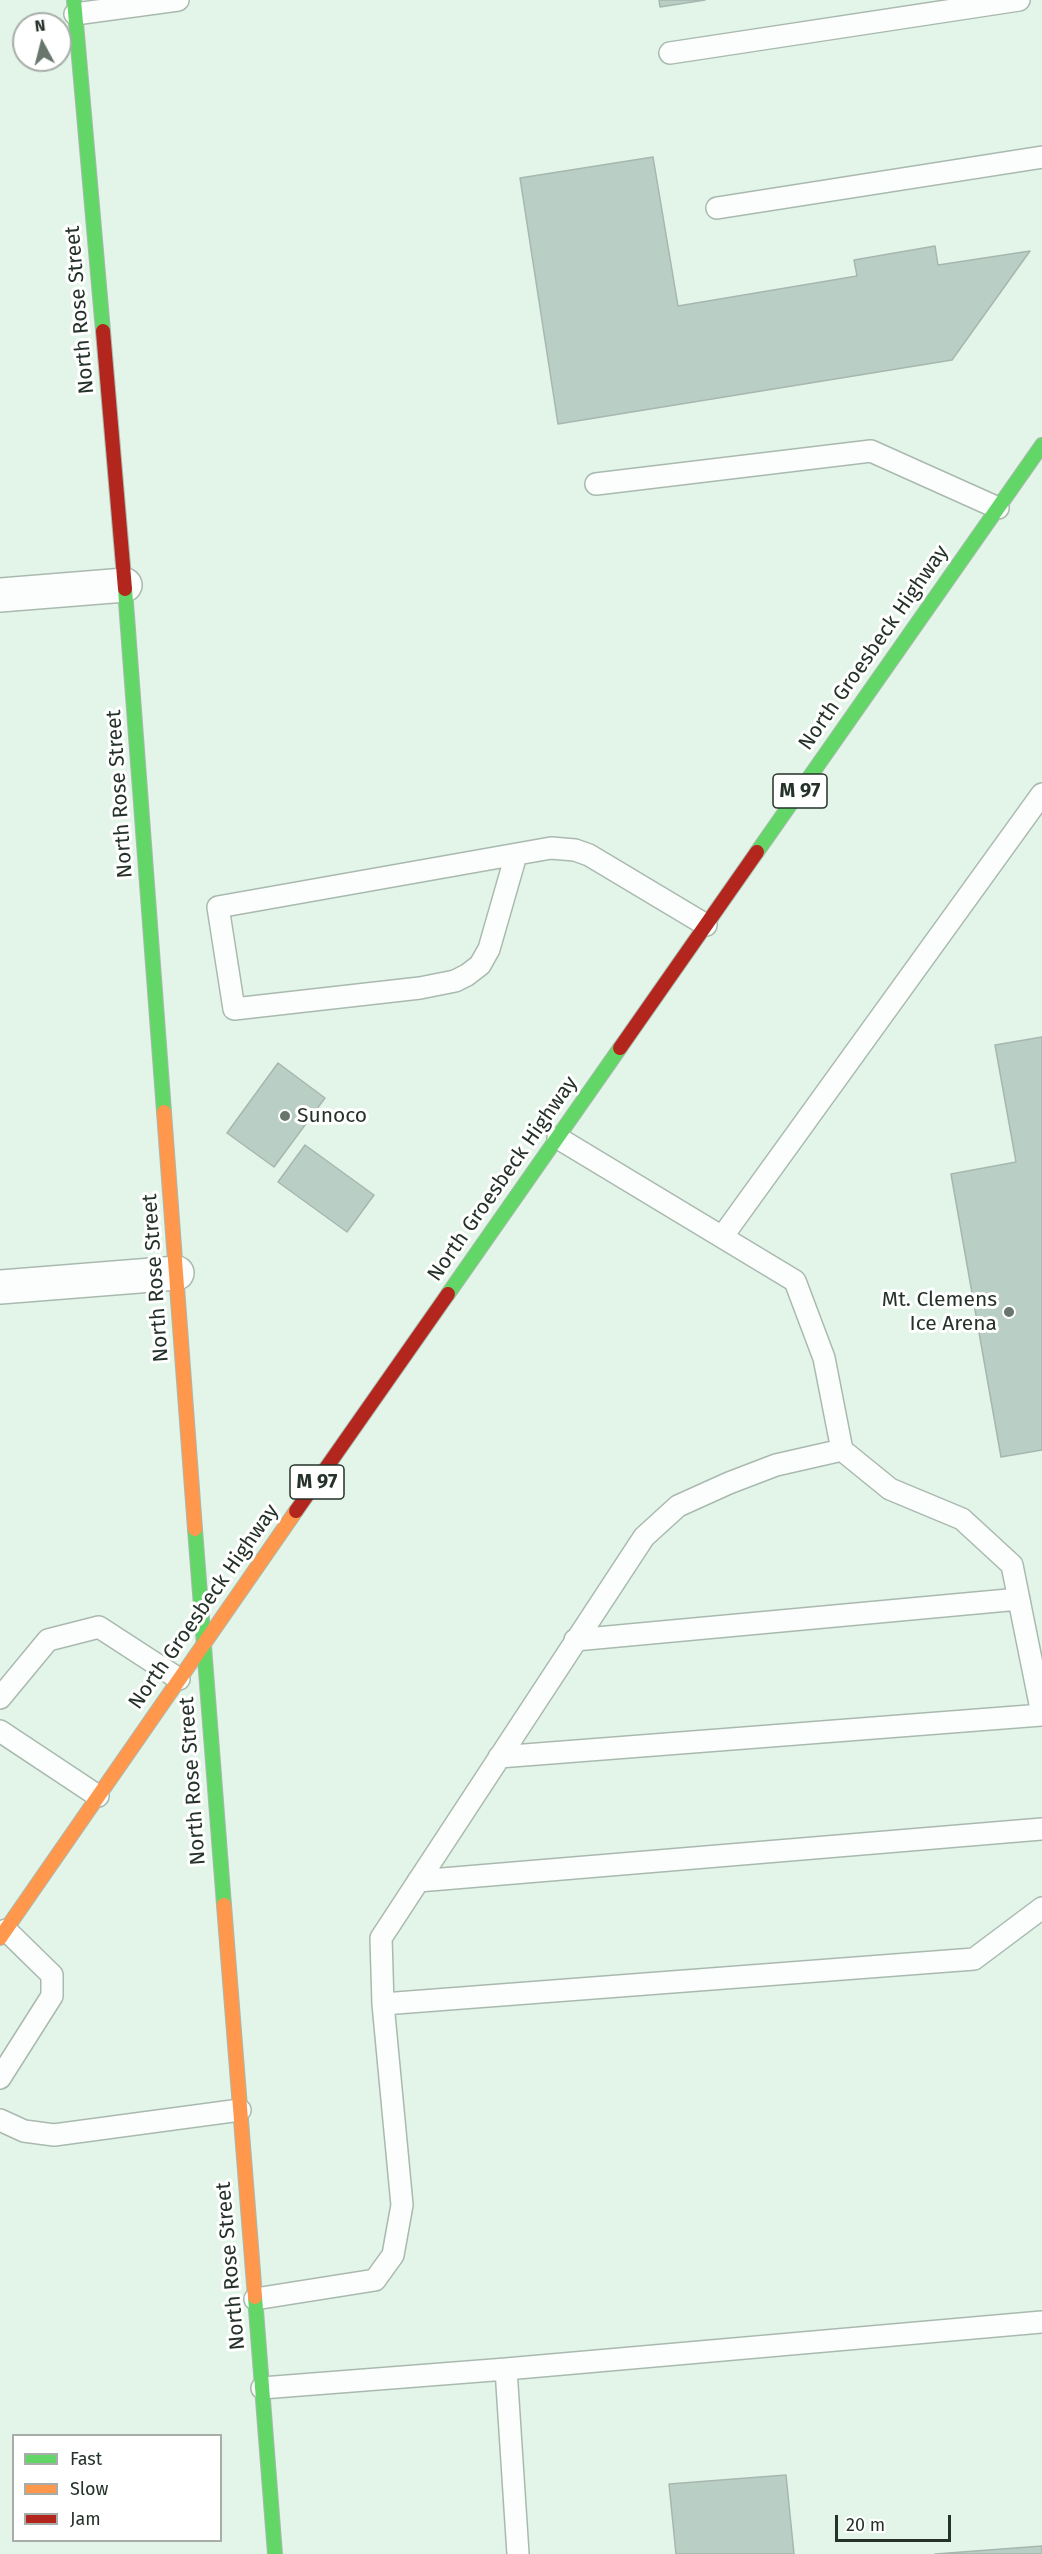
<!DOCTYPE html>
<style>
body{margin:0}
#map{position:relative;width:1042px;height:2554px;overflow:hidden;background:#e3f5e8;font-family:"Fira Sans",sans-serif}
canvas{display:block}
.legend{position:absolute;left:12px;top:2434px;width:210px;height:108px;box-sizing:border-box;background:#fff;border:2px solid #a8ada9;margin:0;padding:8px 10px;list-style:none;font-size:18px;color:#253229}
.legend li{display:flex;align-items:center;gap:12px;height:30px}
.legend b{width:30px;border:2px solid #a8ada9}
.north{position:absolute;left:12px;top:12px;width:60px;height:60px;box-sizing:border-box;background:#fff;border:2px solid #a8ada9;border-radius:50%;rotate:353deg;font-size:16px;font-weight:700;line-height:24px;text-align:center;color:#253229}
.north::after{content:'';display:block;margin:auto;width:21px;height:27px;background:#68766c;clip-path:polygon(50% 0,100% 100%,50% 72%,0 100%)}
.scale{position:absolute;left:835px;top:2515px;width:116px;height:27px;box-sizing:border-box;border:3px solid #253229;border-top:0;padding-left:8px;font-size:18px;line-height:21px;white-space:nowrap;color:#253229;-webkit-text-stroke:4px #fff;paint-order:stroke}
</style>
<div id="map">
<canvas width="1042" height="2554"></canvas>
<ul class="legend">
<li><b style="height:8px;background:#63d668"></b>Fast</li>
<li><b style="height:8px;background:#ff974d"></b>Slow</li>
<li><b style="height:8px;background:#b3261e"></b>Jam</li>
</ul>
<div class="north">N</div>
<div class="scale">20 m</div>
</div>
<script>
const context = document.querySelector('canvas').getContext('2d');
context.lineJoin = 'round';
function fillPath(path, color) {
  context.fillStyle = color;
  context.fill(path, 'evenodd');
}
function toPath(rows) {
  const path = new Path2D();
  for (const r of rows) {
    path.moveTo(r[0], r[1]);
    for (let i = 2; i < r.length; i += 2) path.lineTo(r[i], r[i + 1]);
  }
  return path;
}
function trace(path, color, width, dash) {
  context.strokeStyle = color;
  context.lineWidth = width;
  context.lineCap = dash ? 'butt' : 'round';
  context.setLineDash(dash || []);
  context.stroke(path);
}
function drawText(font, color, halo, rows, align = 'center') {
  context.font = font + ' "Fira Sans",sans-serif';
  context.lineWidth = 6;
  context.setLineDash([]);
  context.textBaseline = 'middle';
  context.strokeStyle = halo;
  context.fillStyle = color;
  for (const [text, x, y, turn = 0] of rows) {
    context.save();
    context.translate(x, y);
    context.rotate((+turn || 0) * Math.PI / 180);
    context.textAlign = isNaN(turn) ? turn : align;
    if (halo) context.strokeText(text, 0, 0);
    context.fillText(text, 0, 0);
    context.restore();
  }
}
const building = toPath([
 [659,0,705,0,660,7,659,0],
 [653,157,678,306,857,276,854,260,935,246,938,265,1030,251,952,360,558,424,520,178,653,157],
 [1042,1037,1042,1450,1001,1457,951,1174,1016,1162,995,1045,1042,1037],
 [278,1063,325,1098,274,1167,227,1133,278,1063],
 [305,1145,374,1195,347,1232,278,1182,305,1145],
 [786,2475,794,2554,676,2554,669,2484,786,2475],
 [1042,2546,1042,2554,935,2554,1042,2546]
]);
const lane = toPath([
 [75,14,178,0],
 [670,53,1019,0],
 [717,208,1042,157],
 [596,484,871,451,998,508],
 [516,855,489,949,480,965,467,975,455,981,420,988,234,1009,218,907,551,848,575,850,589,855,706,925],
 [558,1138,795,1281,824,1358,842,1450,890,1489,962,1519,1012,1565,1042,1714],
 [722,1237,1042,794],
 [575,1640,1019,1599],
 [0,1698,48,1640,99,1627,179,1679],
 [0,1731,98,1796],
 [499,1757,1042,1715],
 [418,1881,1042,1829],
 [383,2004,381,1938,644,1537,678,1506,729,1483,776,1465,842,1450],
 [0,2078,52,1996,52,1975,6,1930],
 [0,2120,24,2131,54,2135,240,2110],
 [255,2299,375,2280,393,2255,402,2205,383,2004,974,1959,1042,1908],
 [506,2369,1042,2322],
 [262,2388,506,2369,518,2554]
]);
const street = toPath([
 [0,595,125,585],
 [0,1287,177,1273]
]);
const fast = toPath([
 [74,0,103,331],
 [125,589,164,1112],
 [757,852,1042,445],
 [448,1294,620,1048],
 [195,1529,224,1905],
 [255,2297,275,2554]
]);
const slow = toPath([
 [164,1112,195,1529],
 [224,1905,255,2297],
 [0,1938,296,1511]
]);
const jam = toPath([
 [103,331,125,589],
 [620,1048,757,852],
 [296,1511,448,1294]
]);
const markers = [
 [285,1116,6,"#68766c"],
 [1009,1312,6,"#68766c"]
];
const shields = [
 [800,791,54],
 [317,1482,54]
];
const shieldNames = [
 ["M 97",800,791],
 ["M 97",317,1482]
];
const streetNames = [
 ["North Rose Street",80,310,-95],
 ["North Groesbeck Highway",874,648,-55],
 ["North Rose Street",120,794,-94],
 ["North Groesbeck Highway",503,1179,-55],
 ["North Rose Street",156,1278,-94],
 ["North Groesbeck Highway",204,1607,-55],
 ["North Rose Street",193,1781,-94],
 ["North Rose Street",231,2266,-95]
];
const poiNames = [
 ["Sunoco",297,1116],
 ["Mt. Clemens",997,1300,"right"],
 ["Ice Arena",997,1324,"right"]
];
fillPath(building, '#b9cfc6');
trace(building, '#a7b7af', 1.5);
trace(lane, '#aab9af', 24);
trace(street, '#aab9af', 36);
trace(fast, '#aab9af', 16);
trace(slow, '#aab9af', 16);
trace(jam, '#aab9af', 16);
trace(lane, '#fbfefc', 21);
trace(street, '#fbfefc', 33);
trace(fast, '#63d668', 14);
trace(slow, '#ff974d', 14);
trace(jam, '#b3261e', 14);
for (const [x, y, r, color] of markers) {
  const dot = new Path2D();
  dot.arc(x, y, r, 0, 2 * Math.PI);
  context.fillStyle = color;
  context.fill(dot);
  trace(dot, '#fff', 2);
}
for (const [x, y, w] of shields) {
  const box = new Path2D();
  box.roundRect(x - w / 2, y - 17, w, 34, 4.5);
  context.fillStyle = '#fff';
  context.fill(box);
  trace(box, '#253229', 1.5);
}
drawText('bold 20px', '#253229', null, shieldNames);
drawText('21px', '#253229', '#fff', streetNames);
drawText('21px', '#253229', '#fff', poiNames, 'left');
</script>
